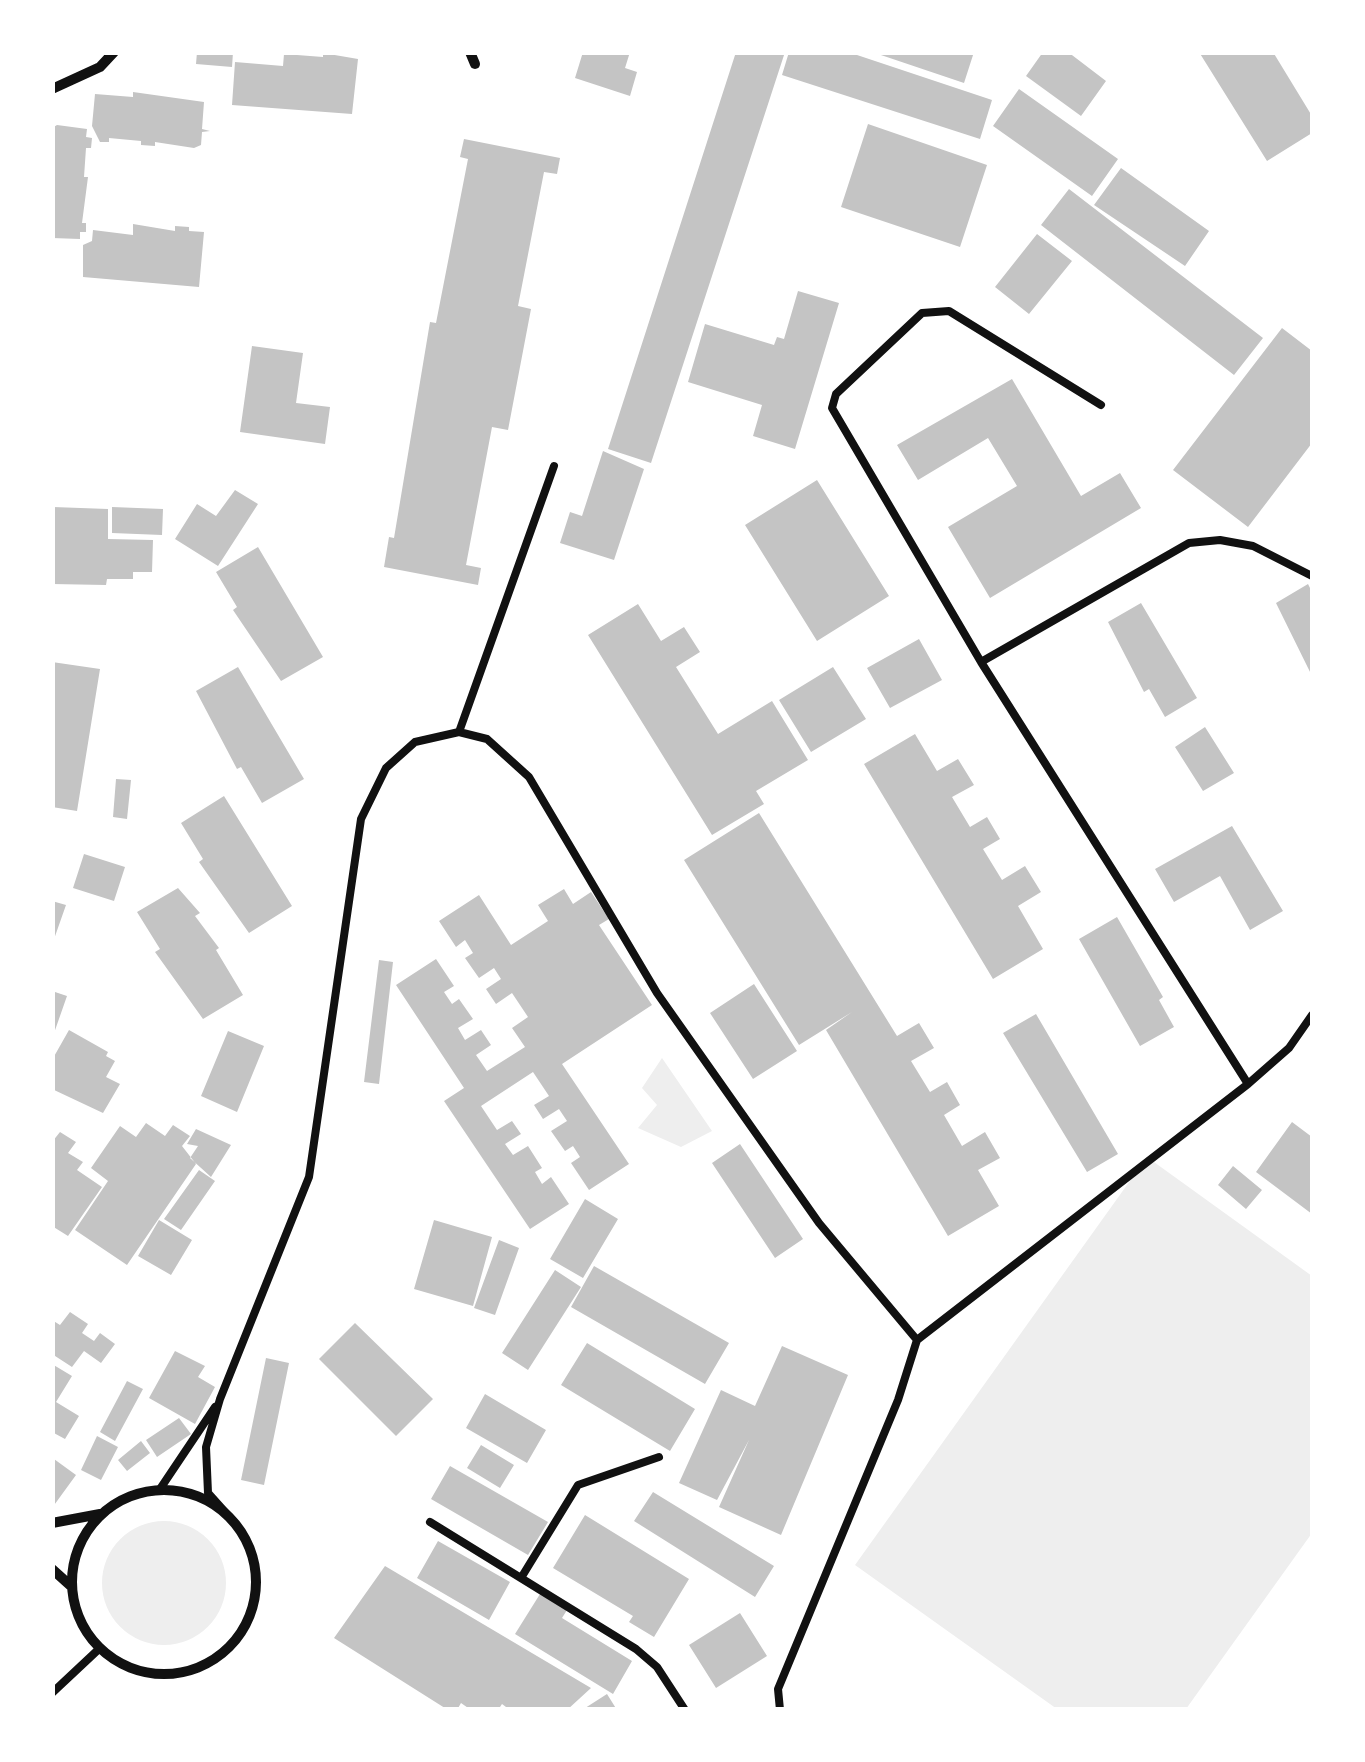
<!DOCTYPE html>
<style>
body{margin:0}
#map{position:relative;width:1365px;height:1762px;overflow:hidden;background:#fff;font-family:"Work Sans",sans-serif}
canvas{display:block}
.frame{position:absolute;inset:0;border:55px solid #fff;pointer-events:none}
</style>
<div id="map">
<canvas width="1365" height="1762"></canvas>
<div class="frame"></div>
</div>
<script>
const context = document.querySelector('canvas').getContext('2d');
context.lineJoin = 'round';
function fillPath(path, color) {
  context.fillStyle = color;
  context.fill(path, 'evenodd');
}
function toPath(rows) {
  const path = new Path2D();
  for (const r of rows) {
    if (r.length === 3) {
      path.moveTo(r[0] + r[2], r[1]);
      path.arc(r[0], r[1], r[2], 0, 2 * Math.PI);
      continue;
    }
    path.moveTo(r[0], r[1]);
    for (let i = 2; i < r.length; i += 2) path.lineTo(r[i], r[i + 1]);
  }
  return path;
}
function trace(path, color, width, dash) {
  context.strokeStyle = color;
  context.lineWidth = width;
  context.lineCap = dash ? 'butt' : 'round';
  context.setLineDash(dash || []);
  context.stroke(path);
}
const green = toPath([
 [662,1058,712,1131,681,1147,638,1128,657,1105,642,1088],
 [1147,1157,1312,1276,1312,1533,1186,1709,1057,1709,855,1565],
 [164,1583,62]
]);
const building = toPath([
 [197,52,233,52,232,67,196,64],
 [583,52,630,52,625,68,637,72,630,96,575,78],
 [736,52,785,52,651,463,608,449],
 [789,52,848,52,992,100,980,139,782,75],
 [872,52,974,52,964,83],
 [1043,52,1068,52,1106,81,1081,116,1026,76],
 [1199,52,1273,52,1312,116,1312,133,1267,161],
 [323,53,358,59,352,114,232,105,235,62,283,66,284,54,323,57],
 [1019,89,1118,159,1092,196,993,126],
 [133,92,204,102,202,129,210,131,202,132,201,145,194,148,155,142,155,146,141,145,141,141,109,138,109,142,100,142,92,126,95,94,133,97],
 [868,124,987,165,960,247,841,207],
 [57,125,87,129,86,137,92,138,91,148,86,148,84,177,88,177,82,223,86,223,86,232,80,232,80,239,52,238,52,128],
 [464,139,560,158,557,174,544,172,518,306,531,309,508,430,492,427,466,565,481,568,478,585,384,567,389,537,394,538,430,322,436,323,468,159,460,157],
 [1121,168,1209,231,1185,266,1094,205],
 [1069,189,1263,338,1234,375,1041,225],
 [133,224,175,231,175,226,189,227,189,231,204,232,199,287,83,277,83,245,92,241,93,230,133,235],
 [1037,234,1072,261,1029,314,995,287],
 [798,291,839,303,795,449,753,436,762,405,688,382,705,324,774,345,777,337,784,339],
 [1282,328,1312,351,1312,443,1248,527,1173,470],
 [252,346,303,353,296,403,330,407,325,444,240,432],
 [1012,379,1081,496,1120,473,1141,508,990,598,948,527,1017,486,988,438,918,480,897,445],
 [603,451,644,469,614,560,560,543,570,512,582,516],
 [817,480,889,596,817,641,745,525],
 [235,490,258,504,218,566,175,539,197,504,216,516],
 [53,507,108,509,108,539,153,540,152,572,133,572,133,579,107,579,106,585,52,584],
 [112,507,163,509,162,535,112,533],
 [258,547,323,657,281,681,233,610,237,607,216,572],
 [1308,584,1312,592,1312,676,1276,603],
 [1141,603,1197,698,1165,717,1149,689,1144,692,1108,622],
 [638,604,661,641,684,627,700,652,676,667,718,734,772,701,808,760,756,791,764,804,712,835,588,635],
 [919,639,942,680,890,708,867,668],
 [52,662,100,669,77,811,52,807],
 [238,667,304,779,262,803,241,767,237,769,196,691],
 [833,667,866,719,811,752,779,700],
 [1205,727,1234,773,1203,791,1175,747],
 [915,734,937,771,958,759,974,785,952,797,970,827,987,817,1000,839,983,849,1002,880,1025,866,1041,892,1018,906,1043,949,993,979,864,764],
 [116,779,131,780,127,819,113,817],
 [224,796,292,906,249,933,199,862,203,859,181,823],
 [759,813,897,1036,919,1023,934,1048,911,1061,930,1092,947,1082,960,1105,944,1115,962,1146,985,1132,1000,1158,978,1170,999,1206,948,1236,826,1030,852,1012,799,1045,684,860],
 [1232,826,1283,911,1250,930,1220,876,1174,902,1155,869],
 [84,854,125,867,114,901,73,888],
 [178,888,200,913,195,916,219,948,216,950,243,995,203,1019,155,952,160,949,137,912],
 [564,889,573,904,591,892,609,919,599,925,652,1005,562,1064,629,1164,589,1190,571,1163,580,1157,573,1146,565,1151,551,1131,567,1121,559,1109,543,1119,534,1105,549,1096,533,1072,481,1106,497,1130,512,1121,521,1134,505,1144,513,1155,528,1146,542,1168,535,1172,542,1184,551,1177,569,1204,530,1229,444,1101,464,1088,396,985,436,959,454,986,444,992,452,1004,459,999,473,1019,458,1028,465,1040,481,1030,491,1045,476,1055,487,1071,525,1047,512,1028,528,1017,512,993,496,1004,486,989,501,979,494,968,479,978,465,958,473,953,465,940,456,947,439,921,479,895,511,945,548,921,538,905],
 [52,901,66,905,53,942,52,942],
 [1117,917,1163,997,1159,1000,1174,1027,1140,1046,1079,939],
 [379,960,393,962,379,1084,364,1082],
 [754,984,797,1051,753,1079,710,1013],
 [52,991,67,996,53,1036,52,1036],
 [1036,1014,1118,1154,1087,1172,1003,1033],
 [69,1030,108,1052,106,1056,115,1061,106,1077,120,1084,103,1113,52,1089,52,1060],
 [228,1031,264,1046,237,1112,201,1096],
 [1292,1122,1312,1137,1312,1214,1256,1172],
 [146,1123,165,1136,173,1125,190,1136,182,1146,196,1164,127,1265,75,1230,108,1181,91,1168,120,1126,136,1137],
 [196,1129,231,1145,211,1177,190,1158,198,1146,187,1144],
 [60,1132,76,1142,68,1153,83,1162,77,1170,102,1187,68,1236,52,1226,52,1142],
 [740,1144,803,1239,775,1258,712,1163],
 [1233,1166,1262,1190,1246,1209,1218,1185],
 [199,1170,215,1181,181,1230,164,1219],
 [585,1199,618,1219,583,1278,550,1259],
 [159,1220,192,1240,171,1275,138,1256],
 [434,1220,492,1237,473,1306,414,1289],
 [499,1240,519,1248,495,1315,474,1308],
 [594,1266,729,1343,705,1384,571,1307],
 [555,1270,581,1287,528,1370,502,1353],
 [70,1312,88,1324,82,1333,94,1341,100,1333,115,1344,101,1363,84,1351,72,1367,52,1354,52,1320,60,1325],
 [355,1323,433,1399,396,1436,319,1359],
 [587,1343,695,1409,670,1451,561,1385],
 [782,1346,848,1375,781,1535,719,1507,749,1440,717,1500,679,1483,721,1390,755,1406],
 [175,1351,205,1366,198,1377,215,1387,195,1424,149,1398],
 [266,1358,289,1363,264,1485,241,1480],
 [52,1364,72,1376,56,1402,79,1416,65,1439,52,1432],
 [127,1381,143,1389,115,1441,100,1432],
 [485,1394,546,1430,527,1463,466,1428],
 [179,1418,191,1434,157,1457,146,1440],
 [97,1436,118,1447,101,1480,81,1470],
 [141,1441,150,1453,127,1471,118,1460],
 [481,1445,514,1465,500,1488,467,1468],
 [54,1459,76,1475,52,1508,52,1461],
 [450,1466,548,1522,528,1555,431,1499],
 [653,1492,774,1566,755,1597,634,1521],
 [585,1515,689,1579,654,1637,629,1622,633,1616,553,1568],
 [438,1541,510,1582,489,1620,417,1578],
 [385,1566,591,1688,567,1710,510,1710,502,1704,498,1710,471,1710,461,1703,457,1710,448,1710,334,1638],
 [540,1594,567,1610,562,1618,632,1661,613,1694,515,1634],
 [740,1613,767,1656,716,1688,689,1645],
 [607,1694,617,1710,582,1710]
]);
const service = toPath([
 [1101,405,949,311,922,313,836,394,832,408,981,662,1248,1084],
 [981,662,1189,543,1220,540,1253,546,1312,576],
 [459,732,554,466],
 [160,1489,215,1407],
 [234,1522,208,1493,206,1447,220,1399,309,1177,361,819,386,768,415,742,459,732,487,739,529,777,657,993,819,1223,917,1340],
 [430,1522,636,1649,657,1667,685,1710],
 [521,1578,578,1485,659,1457],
 [52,1693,100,1648],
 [780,1710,778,1689,898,1400,917,1340,1248,1084,1289,1048,1312,1015]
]);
const minor = toPath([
 [470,52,475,64],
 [52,89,100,67,114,52],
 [164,1582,92],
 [52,1523,100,1514],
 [52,1569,72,1587]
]);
fillPath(green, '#eee');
fillPath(building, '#c4c4c4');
trace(service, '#111', 8);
trace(minor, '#111', 10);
</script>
